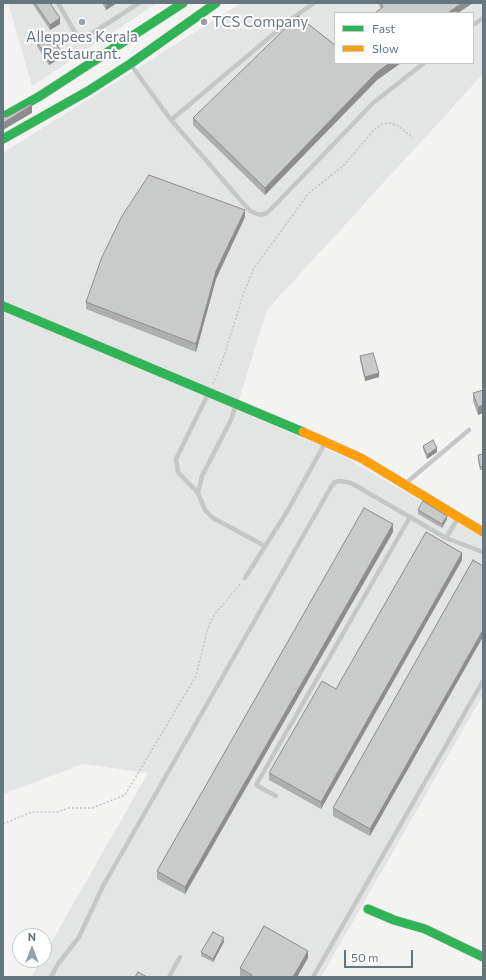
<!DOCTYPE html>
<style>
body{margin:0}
#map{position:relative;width:486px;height:980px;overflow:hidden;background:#f3f3f1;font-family:Commissioner,sans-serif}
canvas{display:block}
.frame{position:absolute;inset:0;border:4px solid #66767f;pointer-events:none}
.legend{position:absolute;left:334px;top:12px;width:140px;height:52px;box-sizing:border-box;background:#fff;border:1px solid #c2c8cc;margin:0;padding:5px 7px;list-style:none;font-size:12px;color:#66767f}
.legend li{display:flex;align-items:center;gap:8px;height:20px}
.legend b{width:20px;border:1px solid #c2c8cc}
.north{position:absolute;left:12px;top:928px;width:40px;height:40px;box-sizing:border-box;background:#fff;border:1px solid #c2c8cc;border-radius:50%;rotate:0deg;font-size:11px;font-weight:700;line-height:16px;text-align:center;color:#66767f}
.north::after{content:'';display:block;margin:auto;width:14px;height:18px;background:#97a2a7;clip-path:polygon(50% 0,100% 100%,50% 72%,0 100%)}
.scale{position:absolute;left:344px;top:950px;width:69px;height:18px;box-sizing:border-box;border:2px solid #66767f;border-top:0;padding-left:5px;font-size:12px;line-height:14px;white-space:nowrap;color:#66767f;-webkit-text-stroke:3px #fff;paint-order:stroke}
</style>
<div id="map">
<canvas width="486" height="980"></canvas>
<div class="frame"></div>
<ul class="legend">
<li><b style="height:5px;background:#30b455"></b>Fast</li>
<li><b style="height:5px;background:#ff9f0a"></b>Slow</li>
</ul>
<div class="north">N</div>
<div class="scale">50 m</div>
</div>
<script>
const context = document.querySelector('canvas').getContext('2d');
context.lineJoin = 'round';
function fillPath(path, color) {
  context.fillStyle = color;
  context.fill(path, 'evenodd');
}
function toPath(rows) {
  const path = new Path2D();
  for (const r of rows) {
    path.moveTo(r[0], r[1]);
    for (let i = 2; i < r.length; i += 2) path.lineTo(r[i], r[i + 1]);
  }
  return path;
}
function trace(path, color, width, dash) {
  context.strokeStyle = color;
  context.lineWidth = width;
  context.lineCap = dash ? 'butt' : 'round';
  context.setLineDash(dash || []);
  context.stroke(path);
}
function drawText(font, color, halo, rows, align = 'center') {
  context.font = font + ' Commissioner,sans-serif';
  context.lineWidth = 4;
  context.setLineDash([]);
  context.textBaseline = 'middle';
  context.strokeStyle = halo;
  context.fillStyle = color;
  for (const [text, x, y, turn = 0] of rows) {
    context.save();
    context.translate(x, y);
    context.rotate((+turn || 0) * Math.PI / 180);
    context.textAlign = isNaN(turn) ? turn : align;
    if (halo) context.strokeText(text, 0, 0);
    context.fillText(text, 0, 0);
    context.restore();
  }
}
const built = toPath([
 [8,3,157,3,32,86],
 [241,3,483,3,483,74,267,310,236,409,347,458,483,538,483,695,321,977,31,977,41,960,44,960,44,955,148,773,83,764,3,794,3,153],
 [335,13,473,13,473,63,335,63]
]);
const path = toPath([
 [213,384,223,359,244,292,254,268,309,193,343,166,374,130,382,124,390,123,398,126,413,138],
 [3,824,32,812,57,812,69,808,92,808,125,795,196,676,207,631,214,615,241,583]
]);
const lane = toPath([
 [58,3,80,41,139,3],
 [473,25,483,18],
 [131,65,171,120,250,211,260,215,267,213,277,203,373,103,424,63],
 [171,120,294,17,314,3],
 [235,407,231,420,202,476,198,493,205,510,213,518,265,546],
 [406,483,469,430],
 [198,493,178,472,176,459,208,394],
 [446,538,483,552],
 [245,578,288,510,325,443],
 [276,796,256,785,410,517,446,538,458,518],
 [51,977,58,964,79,937,103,886,331,487,335,482,340,481,351,483,410,517],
 [169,977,180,957],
 [313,977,483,681]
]);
const fast = toPath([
 [3,117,40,96,183,3],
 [3,139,88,91,130,64,216,3],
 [3,306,303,432],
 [368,909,394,920,425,929,483,957]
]);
const slow = toPath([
 [303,432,361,458,483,532]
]);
const wall = toPath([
 [32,3,50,3,60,24,50,30],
 [102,3,117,3,106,10],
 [378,3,473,3,381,9],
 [37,42,62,57,49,65,37,46],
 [335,63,401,63,377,80,265,195,193,125,193,118],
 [245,217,216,279,196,352,86,309,86,302],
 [360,356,379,377,365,381,360,360],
 [483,390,483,413,478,415,473,401,473,393],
 [423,446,437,452,427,459,423,449],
 [483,454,483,470,480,470,478,459,478,455],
 [418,510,447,519,442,528,418,514],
 [393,532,185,894,157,879,157,871],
 [462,560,321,809,269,780,269,773,336,689],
 [473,560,370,836,333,816,333,808],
 [224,942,213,962,201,956,201,952],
 [308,958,297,977,242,977,240,976,240,968]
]);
const shadedWall = toPath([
 [106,3,117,3,106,10],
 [462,3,473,3,458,13,449,13,449,12],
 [60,18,60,24,50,30,50,25],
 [62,53,62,57,49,65,49,61],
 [390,63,401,63,377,80,265,195,265,188,377,72],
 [32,105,32,113,3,130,3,123],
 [245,210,245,217,216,279,196,352,196,344,216,271],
 [379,373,379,377,365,381,365,377],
 [483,405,483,413,478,415,478,407],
 [437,448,437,452,427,459,427,455],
 [447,516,447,519,442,528,442,524],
 [393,524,393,532,185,894,185,887],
 [462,553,462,560,321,809,321,802],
 [483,630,483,637,370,836,370,829],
 [224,938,224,942,213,962,213,959],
 [308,951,308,958,297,977,293,977]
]);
const building = toPath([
 [35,3,50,3,60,18,50,25,35,3],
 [381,3,462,3,449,12,450,13,375,13,383,7,381,3],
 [298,16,335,45,335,63,390,63,377,72,265,188,193,118,298,16],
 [50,34,62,53,49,61,37,42,50,34],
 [31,104,32,105,3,123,3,117,7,117,31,104],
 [149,175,245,210,216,271,196,344,86,302,102,257,122,216,149,175],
 [373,353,379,373,365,377,360,356,373,353],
 [483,390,483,405,478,407,473,393,483,390],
 [433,440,437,448,427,455,423,446,433,440],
 [483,454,483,466,480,467,478,455,483,454],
 [423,501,447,516,442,524,418,510,423,501],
 [364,508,393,524,185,887,157,871,364,508],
 [426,532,462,553,321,802,269,773,322,681,336,689,426,532],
 [473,560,483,566,483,630,370,829,333,808,473,560],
 [264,926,308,951,293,977,251,977,252,975,240,968,264,926],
 [213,932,224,938,213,959,201,952,213,932],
 [138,972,147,977,135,977,138,972]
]);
const markers = [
 [82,22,4,"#97a2a7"],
 [204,22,4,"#97a2a7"]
];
const poiNames = [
 ["TCS Company",212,22],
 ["Alleppees Kerala",82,37,"center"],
 ["Restaurant.",82,54,"center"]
];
fillPath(built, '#e3e4e4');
trace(fast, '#cfd0cf', 10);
trace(slow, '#cfd0cf', 10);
trace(path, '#c3c4c5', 1.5, [2, 2]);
trace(lane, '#c5c7c7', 4.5);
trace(fast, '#30b455', 9);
trace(slow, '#ff9f0a', 9);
fillPath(wall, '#adaeae');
fillPath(shadedWall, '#8d8d8d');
fillPath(building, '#c9caca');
trace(building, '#8d8d8d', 1);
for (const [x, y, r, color] of markers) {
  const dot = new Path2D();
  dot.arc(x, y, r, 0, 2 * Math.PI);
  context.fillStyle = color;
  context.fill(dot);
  trace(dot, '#fff', 1.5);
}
drawText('15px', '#66767f', '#fff', poiNames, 'left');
</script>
